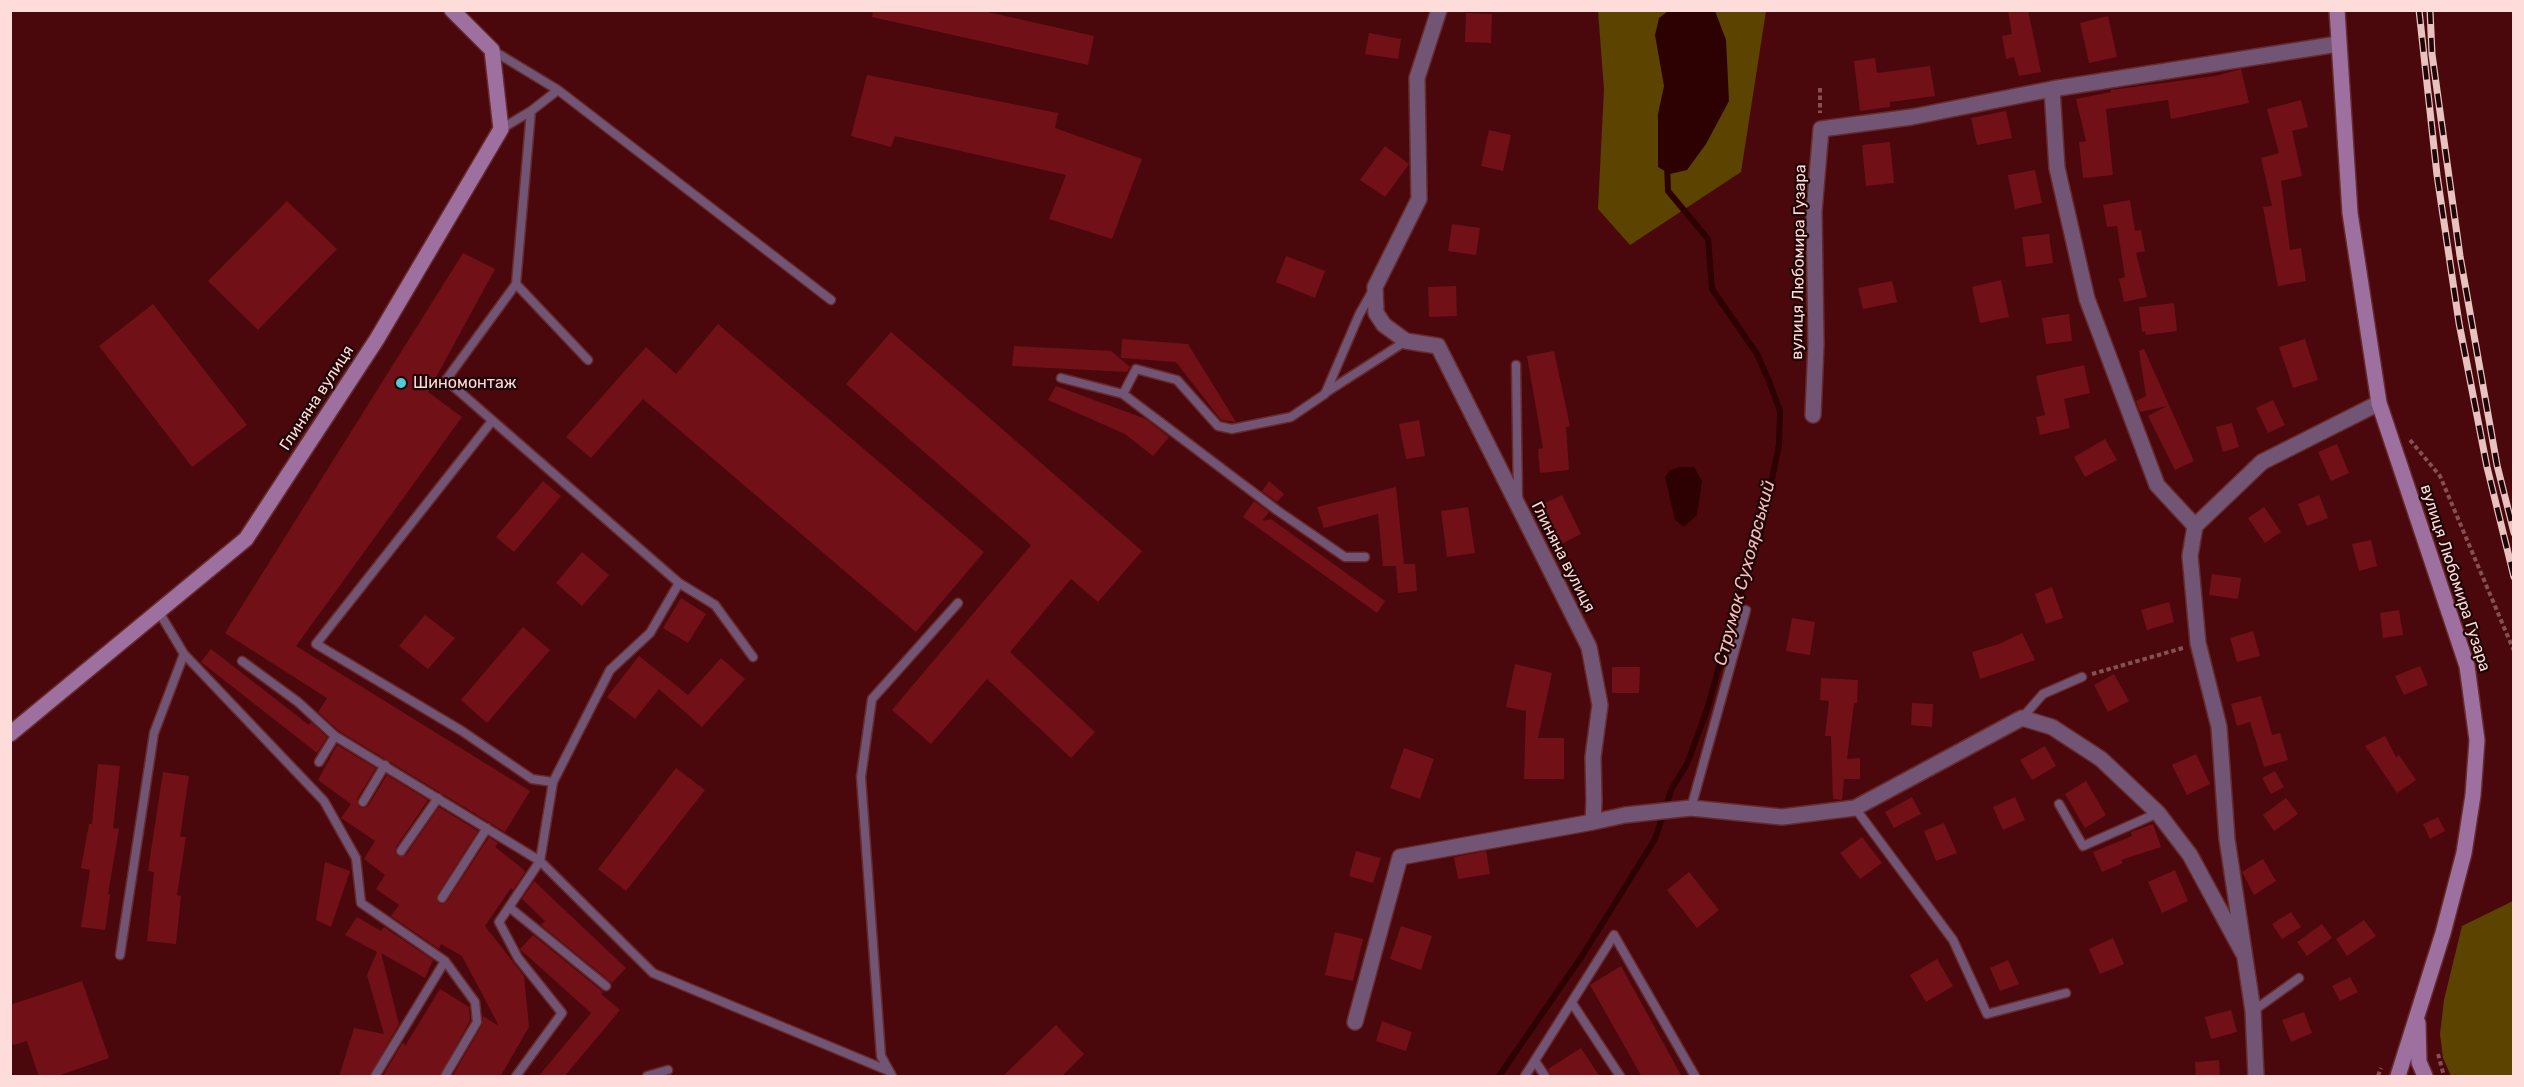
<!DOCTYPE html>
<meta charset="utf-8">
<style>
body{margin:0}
#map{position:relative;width:2524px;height:1087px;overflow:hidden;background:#4a080c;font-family:Rubik,sans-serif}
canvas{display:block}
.frame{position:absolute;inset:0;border:12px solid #fedcd9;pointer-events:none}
</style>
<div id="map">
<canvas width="2524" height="1087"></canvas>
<div class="frame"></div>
</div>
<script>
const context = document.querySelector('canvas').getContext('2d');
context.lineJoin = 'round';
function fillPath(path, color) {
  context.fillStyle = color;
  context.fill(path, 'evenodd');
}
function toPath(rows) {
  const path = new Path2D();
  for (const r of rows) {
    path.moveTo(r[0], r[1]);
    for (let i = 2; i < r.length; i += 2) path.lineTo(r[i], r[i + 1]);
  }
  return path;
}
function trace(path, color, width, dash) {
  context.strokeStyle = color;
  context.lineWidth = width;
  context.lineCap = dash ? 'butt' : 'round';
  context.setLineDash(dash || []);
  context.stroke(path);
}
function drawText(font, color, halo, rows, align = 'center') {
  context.font = font + ' Rubik,sans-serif';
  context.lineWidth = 4.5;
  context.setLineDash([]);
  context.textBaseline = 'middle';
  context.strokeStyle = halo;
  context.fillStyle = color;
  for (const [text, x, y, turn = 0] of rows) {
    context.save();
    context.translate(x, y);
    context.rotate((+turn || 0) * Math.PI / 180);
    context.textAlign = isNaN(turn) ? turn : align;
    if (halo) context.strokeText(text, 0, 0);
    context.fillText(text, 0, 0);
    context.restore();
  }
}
const green = toPath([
 [1598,11,1766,11,1741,172,1630,245,1598,209,1604,89],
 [2513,901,2513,1076,2451,1076,2443,1058,2440,1034,2444,1000,2462,926]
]);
const water = toPath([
 [1668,11,1715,11,1726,40,1729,101,1706,144,1687,170,1670,174,1658,167,1658,114,1664,86,1655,35,1659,18],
 [1679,467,1694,467,1702,481,1697,515,1684,527,1675,520,1665,477,1669,471]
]);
const stream = toPath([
 [1499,1076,1582,956,1655,839,1672,788,1687,764,1707,710,1730,627,1760,536,1779,445,1780,411,1769,381,1757,354,1712,289,1708,239,1668,191,1667,163]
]);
const building = toPath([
 [873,10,979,10,1094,36,1088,65,872,17],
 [2008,10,2028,10,2041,72,2019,76,2014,57,2006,59,2002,36,2012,34],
 [1466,13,1492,14,1491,43,1465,42],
 [2108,16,2117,57,2089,63,2080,23],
 [1369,33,1401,39,1398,59,1365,54],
 [1875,58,1877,73,1930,66,1935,96,1890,102,1890,107,1860,111,1854,61],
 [2241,69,2249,103,2171,119,2168,100,2106,109,2113,175,2083,178,2079,142,2086,141,2076,99,2111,92,2111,90,2215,76],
 [867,75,1058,113,1055,128,1142,159,1112,239,1049,219,1066,175,895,136,891,147,851,136],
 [2301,100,2308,127,2292,131,2302,176,2281,181,2290,250,2301,248,2306,281,2278,286,2263,207,2272,206,2261,158,2279,153,2267,109],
 [2006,111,2012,138,1977,145,1971,118],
 [1489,130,1511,135,1503,171,1481,166],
 [1890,142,1894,183,1866,186,1862,145],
 [1385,146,1409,164,1385,197,1360,180],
 [2035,170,2042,203,2015,209,2008,175],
 [2130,200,2135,231,2141,230,2145,251,2136,253,2147,297,2124,302,2119,279,2125,277,2117,226,2107,227,2103,205],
 [287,201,337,249,258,330,208,281],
 [1452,224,1480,228,1476,255,1448,251],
 [2049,234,2053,263,2026,267,2022,237],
 [463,253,495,269,428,392,462,417,296,646,530,791,505,832,339,731,318,712,327,698,225,633],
 [1286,256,1325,271,1315,298,1276,282],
 [2001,280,2009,317,1980,323,1972,287],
 [1892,281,1897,302,1863,309,1858,288],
 [1456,286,1457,316,1429,317,1428,287],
 [2174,303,2177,331,2146,335,2145,331,2142,332,2139,307],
 [153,304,247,425,192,467,99,346],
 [2069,314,2072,341,2046,344,2042,318],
 [718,324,984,552,916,632,643,399,591,458,566,437,646,347,676,374],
 [891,332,1142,551,1098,602,1071,579,1010,652,1095,732,1071,758,987,679,931,744,892,710,1031,545,846,384],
 [1122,339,1188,344,1236,422,1221,420,1176,362,1121,358],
 [2305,339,2318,380,2293,388,2279,347],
 [1014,346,1111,351,1130,367,1127,372,1012,366],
 [2144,349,2194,461,2175,470,2148,416,2167,406,2140,412,2136,401,2146,396,2139,351],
 [1554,351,1570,426,1566,427,1569,470,1540,473,1538,449,1543,448,1527,356],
 [2084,365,2090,393,2064,399,2070,428,2040,435,2036,417,2045,415,2036,376],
 [1056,386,1146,419,1169,437,1153,456,1125,434,1048,400],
 [2273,400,2285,425,2268,433,2256,408],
 [1419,420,1425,456,1406,459,1399,424],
 [2232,423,2239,447,2223,452,2216,427],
 [2105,439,2117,460,2085,477,2074,457],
 [2337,444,2349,473,2331,481,2318,452],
 [543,481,561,496,514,552,496,537],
 [1269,481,1284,494,1277,502,1262,491],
 [1396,487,1404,564,1415,564,1417,591,1398,593,1396,566,1383,566,1378,514,1324,528,1317,507],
 [1562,495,1581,534,1561,544,1543,504],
 [2319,495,2328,518,2307,526,2298,504],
 [1254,501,1269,512,1262,521,1271,519,1385,601,1377,613,1243,517],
 [1468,507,1475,553,1447,557,1441,511],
 [2264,507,2281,532,2265,543,2248,518],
 [2371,540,2377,566,2359,571,2352,544],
 [582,552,609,575,582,606,556,583],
 [2212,574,2241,578,2238,599,2209,595],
 [2052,587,2063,618,2046,624,2035,594],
 [681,598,706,614,688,643,663,628],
 [2169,602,2174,622,2147,630,2141,610],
 [2399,610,2403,635,2383,638,2380,613],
 [425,615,455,638,428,669,399,646],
 [1792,618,1815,622,1810,655,1786,651],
 [523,627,550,650,487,723,461,700],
 [2253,631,2260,656,2237,662,2230,638],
 [2022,633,2035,660,1980,679,1972,652,1999,644],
 [211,649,309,725,311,722,327,737,317,753,201,662],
 [639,656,688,695,721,658,745,679,702,727,659,689,635,719,607,697],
 [1515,664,1552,673,1538,738,1564,738,1564,779,1524,779,1526,711,1506,707],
 [2420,666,2428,685,2404,695,2395,676],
 [1612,667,1640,667,1639,693,1612,693],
 [2114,674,2129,701,2108,712,2094,685],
 [1821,678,1858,680,1857,703,1854,703,1847,759,1860,758,1860,779,1844,779,1842,800,1833,799,1831,736,1825,736,1829,701,1820,700],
 [2261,696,2272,735,2280,733,2288,760,2264,767,2250,722,2237,726,2231,704],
 [1912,703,1933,704,1932,727,1911,725],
 [2385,736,2396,757,2399,755,2416,780,2397,793,2365,746],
 [337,745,376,768,357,799,359,807,363,808,368,806,387,775,428,800,396,847,395,853,398,856,406,855,439,807,478,831,437,895,438,903,442,904,447,901,489,837,498,843,495,847,523,869,525,872,513,890,511,888,485,926,524,976,529,1027,500,1077,452,1077,482,1025,483,1016,499,1026,462,956,441,944,439,949,391,916,399,905,376,889,385,875,364,859,375,841,341,818,351,804,318,780],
 [2045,746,2056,766,2032,780,2020,760],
 [1404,748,1434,759,1420,799,1390,788],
 [2196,754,2210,784,2187,795,2172,765],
 [98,764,120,766,113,828,119,829,108,894,110,895,105,930,81,927,90,870,81,868,89,824,92,824],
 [676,768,705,790,626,891,598,869],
 [2275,771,2284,787,2271,794,2262,778],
 [163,772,189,776,180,837,186,837,177,895,181,896,176,944,147,941,154,872,148,871],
 [2086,781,2106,815,2085,828,2065,794],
 [1912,797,1921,814,1894,828,1885,812],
 [2015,797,2025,820,2003,830,1993,807],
 [2286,798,2298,814,2274,831,2263,815],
 [2438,817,2445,831,2430,839,2423,824],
 [1944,823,1957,853,1936,861,1924,831],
 [2153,824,2161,847,2121,860,2123,863,2102,872,2093,852,2132,836,2131,832],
 [1862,837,1882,863,1860,879,1840,853],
 [1356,851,1381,858,1373,883,1349,876],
 [1486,851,1490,874,1458,879,1454,857],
 [2263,859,2276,881,2254,895,2242,872],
 [325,862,350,871,331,927,316,920],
 [2175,870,2188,901,2162,913,2148,882],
 [1689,872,1719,910,1697,928,1667,890],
 [534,881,626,968,612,983,541,925,545,921,522,899],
 [2291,912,2301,927,2282,939,2272,924],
 [357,917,381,931,384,927,433,960,425,978,381,953,399,1024,369,1077,339,1077,354,1028,384,1034,367,975,377,952,345,935],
 [2364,920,2376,936,2347,956,2336,939],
 [2322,924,2332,938,2307,956,2297,942],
 [1401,926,1432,936,1421,970,1390,959],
 [1335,932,1363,939,1353,981,1325,975],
 [533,935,603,992,601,994,620,1010,564,1077,538,1077,591,1013,522,951,520,949],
 [2113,938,2124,964,2100,974,2089,949],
 [1937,959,1953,986,1926,1002,1910,975],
 [2008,960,2019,984,2000,991,1990,968],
 [1621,966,1682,1077,1642,1077,1590,985],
 [2350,977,2358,992,2340,1001,2332,986],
 [82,981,109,1058,55,1077,39,1077,27,1041,13,1045,10,1037,10,1005],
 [440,989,469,1007,470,1021,439,1077,382,1077,403,1042,405,1046],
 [2231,1010,2237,1032,2211,1039,2205,1017],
 [2304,1012,2312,1033,2291,1042,2282,1020],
 [1382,1021,1412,1032,1406,1051,1376,1041],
 [1056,1025,1084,1054,1061,1077,1002,1077],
 [1581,1048,1600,1077,1551,1077,1548,1069],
 [2219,1060,2220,1077,2196,1077,2195,1062]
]);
const path = toPath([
 [1820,88,1820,113],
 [2410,440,2440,476,2514,651],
 [2092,674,2183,648],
 [2438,1054,2444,1076],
 [2378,1076,2381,1068]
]);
const lane = toPath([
 [492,50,558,90],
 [531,111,516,284,446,380,679,583,650,633,610,670,553,782,540,861,653,973,889,1071],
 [501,129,531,111,558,90,831,300],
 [516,284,588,360],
 [1516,365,1518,500],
 [1061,378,1123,394,1278,511,1345,557,1365,557],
 [1325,393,1406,341],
 [1123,394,1136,369,1177,380,1218,426,1232,429,1291,417,1325,394,1359,315,1373,290],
 [492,421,316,644,462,731,532,779,553,782],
 [679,583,715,605,753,657],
 [184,654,324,801,356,858,361,903,445,961,475,1002,477,1022,445,1076],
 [242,661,298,702,335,736,540,861,499,922,518,958,562,1013,516,1076],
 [2022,718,2043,694,2082,677],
 [319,762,335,736],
 [363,802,385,765],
 [2059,804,2083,846,2158,813],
 [1691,808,1746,610],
 [1855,808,1953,940,1987,1014,2066,993],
 [401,851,438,798],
 [442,898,487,828],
 [509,907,606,986],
 [120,955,154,733,184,654,159,612],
 [1572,1003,1620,1076],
 [2253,1011,2299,978],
 [1535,1061,1545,1076],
 [375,1076,445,961],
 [647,1076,668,1070],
 [892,1076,881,1056,861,777,872,699,958,603],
 [1525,1076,1614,935,1695,1076]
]);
const street = toPath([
 [2052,89,2057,168,2087,299,2157,485,2195,526],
 [1813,415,1816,344,1814,211,1821,129,1912,117,2052,89,2338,44],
 [1593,822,1625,815,1691,808,1782,817,1855,808,2022,718,2052,727,2101,759,2158,813,2190,855,2243,953],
 [1355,1022,1400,857,1593,822,1594,801,1593,757,1600,705,1589,647,1438,346,1406,341,1384,325,1376,313,1375,287,1419,199,1417,78,1439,10],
 [2256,1076,2253,1011,2227,839,2219,727,2198,643,2190,556,2195,526,2262,462,2379,403]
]);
const secondary = toPath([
 [2337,10,2350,213,2379,403,2467,666,2477,740,2473,795,2464,853,2443,933,2398,1076],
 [10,734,246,539,377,339,501,129,492,50,452,10],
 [2418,1023,2419,1062,2425,1076]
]);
const rail = toPath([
 [2419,10,2437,175,2459,323,2487,467,2514,577],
 [2430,10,2432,54,2460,256,2497,465,2514,533]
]);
const markers = [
 [401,383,6,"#52cbd7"]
];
const streetNames = [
 ["вулиця Любомира Гузара",1799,262,-89],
 ["Глиняна вулиця",317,398,-57],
 ["Глиняна вулиця",1563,557,63],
 ["вулиця Любомира Гузара",2455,578,72]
];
const poiNames = [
 ["Шиномонтаж",413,383]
];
const waterNames = [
 ["Струмок Сухоярський",1745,573,-75]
];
fillPath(green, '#5c4300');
fillPath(water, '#2d0002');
trace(stream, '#2d0002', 6);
fillPath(building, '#721017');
trace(lane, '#672a2d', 11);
trace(street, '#672a2d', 18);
trace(secondary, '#672a2d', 18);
trace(path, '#864f51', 4, [4.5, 3]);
trace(lane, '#725574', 8);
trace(street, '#725574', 15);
trace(secondary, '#9d70a0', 15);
trace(rail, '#e8c2bf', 7);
trace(rail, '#1f0505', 4.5, [14]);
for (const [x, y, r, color] of markers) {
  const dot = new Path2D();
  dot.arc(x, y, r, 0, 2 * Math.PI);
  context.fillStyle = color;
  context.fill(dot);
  trace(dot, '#1f0505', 2);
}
drawText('16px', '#fedcd9', '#1f0505', streetNames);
drawText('16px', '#fedcd9', '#1f0505', poiNames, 'left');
drawText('italic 18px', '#f5beba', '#1f0505', waterNames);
</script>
